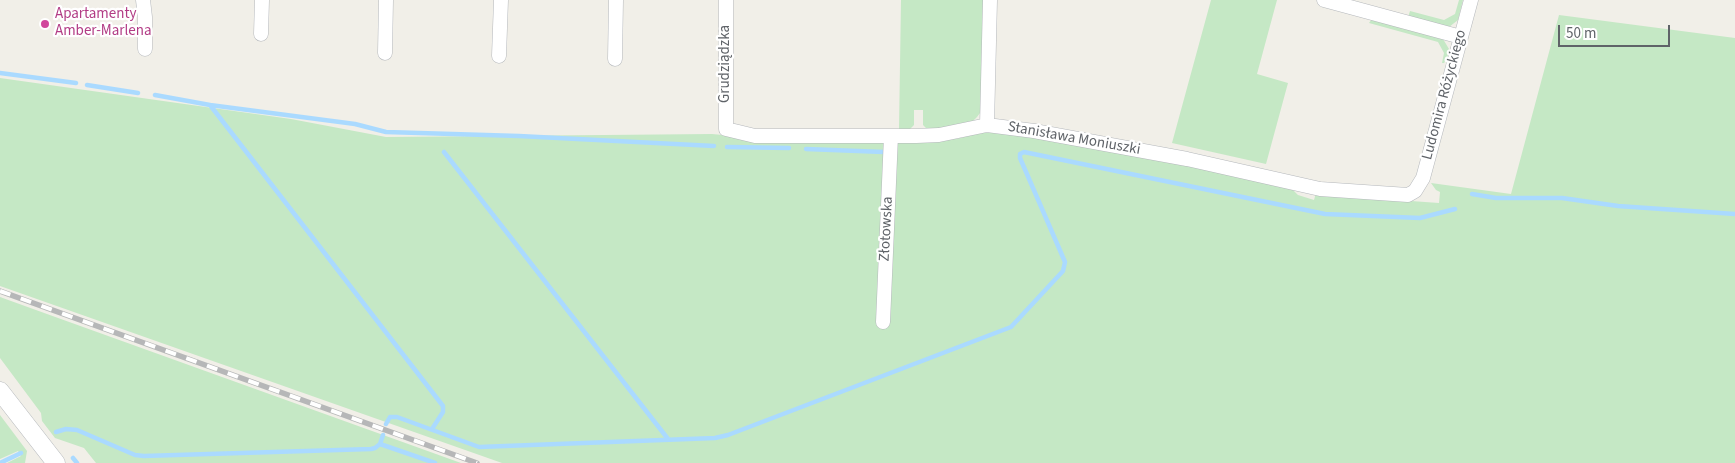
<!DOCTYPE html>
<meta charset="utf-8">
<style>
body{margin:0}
#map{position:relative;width:1735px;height:463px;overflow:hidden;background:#f1efe8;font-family:"Source Sans 3",sans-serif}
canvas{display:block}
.scale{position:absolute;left:1558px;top:25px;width:112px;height:22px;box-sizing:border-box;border:2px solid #5f6368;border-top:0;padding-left:6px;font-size:15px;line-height:18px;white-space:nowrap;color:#5f6368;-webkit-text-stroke:4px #fff;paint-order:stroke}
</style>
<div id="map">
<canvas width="1735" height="463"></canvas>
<div class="scale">50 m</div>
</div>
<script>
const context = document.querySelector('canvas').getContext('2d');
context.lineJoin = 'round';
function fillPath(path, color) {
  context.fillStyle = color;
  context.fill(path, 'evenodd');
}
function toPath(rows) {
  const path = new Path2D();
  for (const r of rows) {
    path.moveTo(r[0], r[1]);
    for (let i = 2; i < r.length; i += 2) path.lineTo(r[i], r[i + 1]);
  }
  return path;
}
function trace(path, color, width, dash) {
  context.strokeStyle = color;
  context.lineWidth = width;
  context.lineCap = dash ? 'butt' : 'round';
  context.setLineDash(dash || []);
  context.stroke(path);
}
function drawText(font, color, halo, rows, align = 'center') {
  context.font = font + ' "Source Sans 3",sans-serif';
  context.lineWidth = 4.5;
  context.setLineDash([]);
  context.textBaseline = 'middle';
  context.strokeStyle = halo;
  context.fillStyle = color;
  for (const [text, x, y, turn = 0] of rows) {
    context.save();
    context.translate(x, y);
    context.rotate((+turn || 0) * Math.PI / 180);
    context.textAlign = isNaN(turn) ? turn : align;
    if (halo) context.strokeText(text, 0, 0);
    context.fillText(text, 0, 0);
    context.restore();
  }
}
const green = toPath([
 [901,0,984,0,983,109,977,117,970,124,929,131,923,125,923,110,914,110,914,125,908,131,899,130],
 [1211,0,1277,0,1257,74,1288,83,1266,164,1172,143],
 [1459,0,1463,0,1458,20,1449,27,1408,17,1410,11,1444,20,1455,14],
 [1559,15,1735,38,1735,463,502,463,0,286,0,78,291,119,386,137,712,134,798,142,956,139,974,134,991,132,1027,136,1177,162,1293,188,1293,190,1298,195,1314,200,1316,193,1410,199,1411,201,1439,203,1440,192,1436,190,1431,183,1511,194],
 [1372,19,1443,39,1449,49,1447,59,1444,63,1442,63,1444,53,1438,42,1369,23],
 [0,297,47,314,461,463,96,463,84,448,55,438,42,421,41,413,0,358],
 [0,415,27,451,25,463,7,463,21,456,18,451,0,459]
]);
const stream = toPath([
 [0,73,76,83],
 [87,85,138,93],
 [155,95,210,105,443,406,443,412,432,429],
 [210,105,355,124,386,132,519,136,714,146],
 [727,147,789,148],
 [806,149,884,152],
 [444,152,668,439],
 [1472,194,1496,198,1562,198,1618,206,1735,214],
 [386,424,390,417,397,417,479,447,715,438,728,435,1011,327,1063,271,1065,262,1020,158,1020,154,1024,152,1325,214,1420,218,1455,209],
 [56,432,66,429,77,430,135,455,144,456,371,449,375,448,380,444,383,435],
 [380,444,435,463],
 [73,458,77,463],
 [0,463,21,453]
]);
const minor = toPath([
 [143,0,145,17,145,49],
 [726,0,726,129,755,136,916,136,939,135,987,125,1034,131,1187,159,1320,189,1408,195,1415,191,1423,178,1471,0],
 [1324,0,1461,37],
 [261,34,262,0],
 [385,53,386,0],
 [499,56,501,0],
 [615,59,616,0],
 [987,125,990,0],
 [883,322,891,136]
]);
const tertiary = toPath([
 [0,391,56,463]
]);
const rail = toPath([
 [0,291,477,463]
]);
const markers = [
 [45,24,5,"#d1479c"]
];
const hotelNames = [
 ["Apartamenty",55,15],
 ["Amber-Marlena",55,32]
];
const streetNames = [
 ["Grudziądzka",726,64,-90],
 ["Ludomira Różyckiego",1445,95,-75],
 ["Stanisława Moniuszki",1074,139,10],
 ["Złotowska",887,229,-87]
];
fillPath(green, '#c5e8c5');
trace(stream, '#aadaff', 4.5);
trace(minor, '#b5b8bc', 15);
trace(tertiary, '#b5b8bc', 19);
trace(minor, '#fff', 14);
trace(tertiary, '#fff', 18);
trace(rail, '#b6b7b8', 5.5);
trace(rail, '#fff', 4, [11]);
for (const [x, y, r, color] of markers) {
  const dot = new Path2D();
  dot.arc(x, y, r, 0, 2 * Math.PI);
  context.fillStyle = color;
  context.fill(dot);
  trace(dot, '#fff', 2);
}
drawText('15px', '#b23c85', '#fff', hotelNames, 'left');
drawText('15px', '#5f6368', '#fff', streetNames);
</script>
